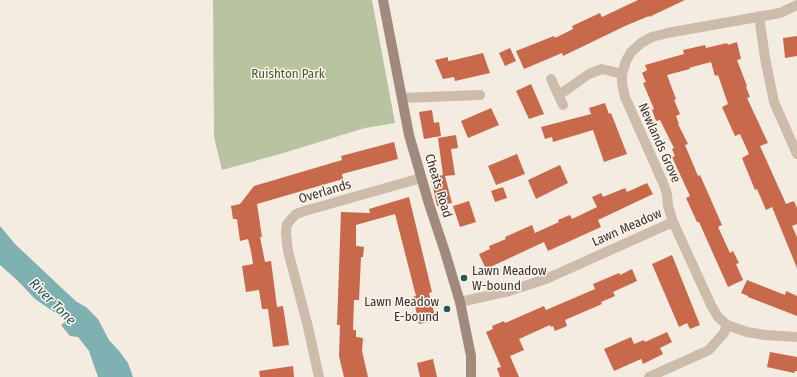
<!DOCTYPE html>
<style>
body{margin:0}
canvas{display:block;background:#f4ebe1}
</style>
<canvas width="797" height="377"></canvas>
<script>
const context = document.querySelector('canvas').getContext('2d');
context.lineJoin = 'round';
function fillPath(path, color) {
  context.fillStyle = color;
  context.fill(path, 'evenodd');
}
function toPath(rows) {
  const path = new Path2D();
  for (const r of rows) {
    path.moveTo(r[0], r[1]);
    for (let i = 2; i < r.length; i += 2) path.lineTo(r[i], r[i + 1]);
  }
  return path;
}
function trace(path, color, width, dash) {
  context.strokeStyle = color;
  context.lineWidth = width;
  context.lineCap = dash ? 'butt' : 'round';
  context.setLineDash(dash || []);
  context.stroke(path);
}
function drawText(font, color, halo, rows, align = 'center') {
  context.font = font + ' "Fira Sans Condensed",sans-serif';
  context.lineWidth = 3;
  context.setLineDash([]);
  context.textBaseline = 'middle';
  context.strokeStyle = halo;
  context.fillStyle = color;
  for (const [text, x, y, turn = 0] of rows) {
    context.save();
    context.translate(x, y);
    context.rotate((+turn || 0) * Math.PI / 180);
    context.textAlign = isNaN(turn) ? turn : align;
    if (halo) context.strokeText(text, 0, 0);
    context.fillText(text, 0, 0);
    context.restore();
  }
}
const green = toPath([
 [213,0,372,0,395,123,365,128,280,154,222,170,214,137]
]);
const water = toPath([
 [0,226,15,244,67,293,77,302,86,307,98,319,109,340,120,352,128,363,133,377,98,377,89,351,78,337,70,336,61,325,65,322,57,314,35,299,17,280,0,265]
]);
const building = toPath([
 [638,0,685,0,649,17,649,16,625,26,563,56,562,53,524,69,516,51,554,36,555,38,573,29,572,26,600,13,602,17],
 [797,36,797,56,785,58,783,38],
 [737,42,741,59,737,60,747,86,746,87,750,97,747,98,768,143,760,146,786,204,794,201,797,208,797,224,792,226,797,237,797,268,772,207,766,210,757,189,755,190,742,158,749,154,740,134,735,136,722,107,728,104,718,75,715,76,711,62,689,68,690,69,667,75,676,99,674,100,680,114,676,116,679,124,678,124,688,144,685,145,698,176,700,175,722,225,718,227,730,253,733,251,739,263,736,264,743,280,728,287,699,222,697,222,686,198,690,196,672,157,675,156,672,149,674,148,660,120,656,121,652,110,654,109,643,83,646,82,642,73,647,70,645,65,684,54,683,50,705,45,706,48,727,43,728,45],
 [510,48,516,61,505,66,499,53],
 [483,53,490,73,455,81,454,77,443,79,435,60,448,57,448,61,454,60],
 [531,84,544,114,529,119,516,91],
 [605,103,609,114,611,113,627,154,604,162,593,130,553,142,552,137,545,139,541,127,591,114,589,108],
 [491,108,499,125,468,138,461,121],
 [432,110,434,123,439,122,441,136,424,139,419,112],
 [456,135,458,148,451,149,455,175,445,176,452,203,437,206,431,178,443,175,438,138],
 [394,142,398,159,342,174,343,179,257,204,262,237,260,237,265,262,271,261,277,307,283,306,289,345,273,347,268,309,262,309,259,290,246,292,242,266,253,264,251,251,248,239,240,241,237,219,233,219,231,206,240,204,254,186,342,160,341,156],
 [517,154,525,174,496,185,488,166],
 [560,165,568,183,536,199,528,180],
 [647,183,653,194,598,220,601,227,548,251,544,242,486,269,479,254,490,249,489,246,506,239,505,237,532,225,535,233,559,222,558,220,570,215,572,219,597,207,592,197,601,193,603,197,625,188,627,192],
 [503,187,507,198,495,202,491,191],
 [409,197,432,292,429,293,436,320,419,324,413,297,416,296,395,214,356,225,356,246,364,247,363,257,361,257,359,300,354,300,353,330,356,330,356,337,363,338,362,351,368,377,344,377,339,356,340,325,337,325,341,212,370,213,369,209],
 [469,201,476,222,460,227,453,206],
 [672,255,700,325,690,329,687,323,679,327,652,264],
 [632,269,637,281,613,292,615,296,601,302,602,304,565,320,567,326,555,331,553,326,551,327,550,325,519,339,524,350,510,356,519,377,500,377,497,368,501,367,486,332,493,329,492,326,504,321,505,323,544,306,546,310,595,289,593,284,619,273,620,275],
 [747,280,785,295,786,291,797,296,797,316,748,297,748,296,741,293],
 [667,332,672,342,660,348,663,354,643,364,641,359,614,371,604,349,631,337,634,344,644,340,645,342],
 [770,352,797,357,797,371,795,371,794,373,767,367],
 [433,359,437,377,420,377,417,363],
 [293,366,294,377,260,377,259,371]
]);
const street = toPath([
 [759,16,765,58,774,102,797,154],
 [551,79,563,105],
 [559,95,589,74,602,69,622,74],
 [402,98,480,95],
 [673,222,668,206,667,194,664,185,625,97,622,83,622,74,626,61,631,52,641,43,652,37,667,33,780,13,797,5],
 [460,302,509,291,546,279,673,222,711,305,718,317,727,325,747,332,765,335,797,337],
 [319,377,308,327,288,251,286,234,287,224,296,214,308,210,421,178],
 [649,377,709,350,724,333,727,325]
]);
const secondary = toPath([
 [383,0,409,135,429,204,445,252,460,302,471,356,471,377]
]);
const markers = [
 [464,278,4,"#1f5a5e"],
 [447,309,4,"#1f5a5e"]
];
const parkNames = [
 ["Ruishton Park",288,74]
];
const streetNames = [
 ["Newlands Grove",659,143,66],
 ["Cheats Road",438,186,73],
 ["Overlands",325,192,-17],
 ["Lawn Meadow",627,228,-24]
];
const poiNames = [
 ["Lawn Meadow",472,271],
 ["W-bound",472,286],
 ["Lawn Meadow",439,302,"right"],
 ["E-bound",439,317,"right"]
];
const waterNames = [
 ["River Tone",52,302,45]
];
fillPath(green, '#b8c4a0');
fillPath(water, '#7fb0b2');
fillPath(building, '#c8694b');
trace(street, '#cdbbac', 10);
trace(secondary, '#a18a7d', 10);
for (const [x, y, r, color] of markers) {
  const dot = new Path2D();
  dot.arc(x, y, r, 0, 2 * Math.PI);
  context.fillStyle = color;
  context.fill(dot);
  trace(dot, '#fbf5ee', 1.5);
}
drawText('13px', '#4a5a2e', '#fbf5ee', parkNames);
drawText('13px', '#3b302b', '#fbf5ee', streetNames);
drawText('13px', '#3b302b', '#fbf5ee', poiNames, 'left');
drawText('italic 14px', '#1f5a5e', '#fbf5ee', waterNames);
</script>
